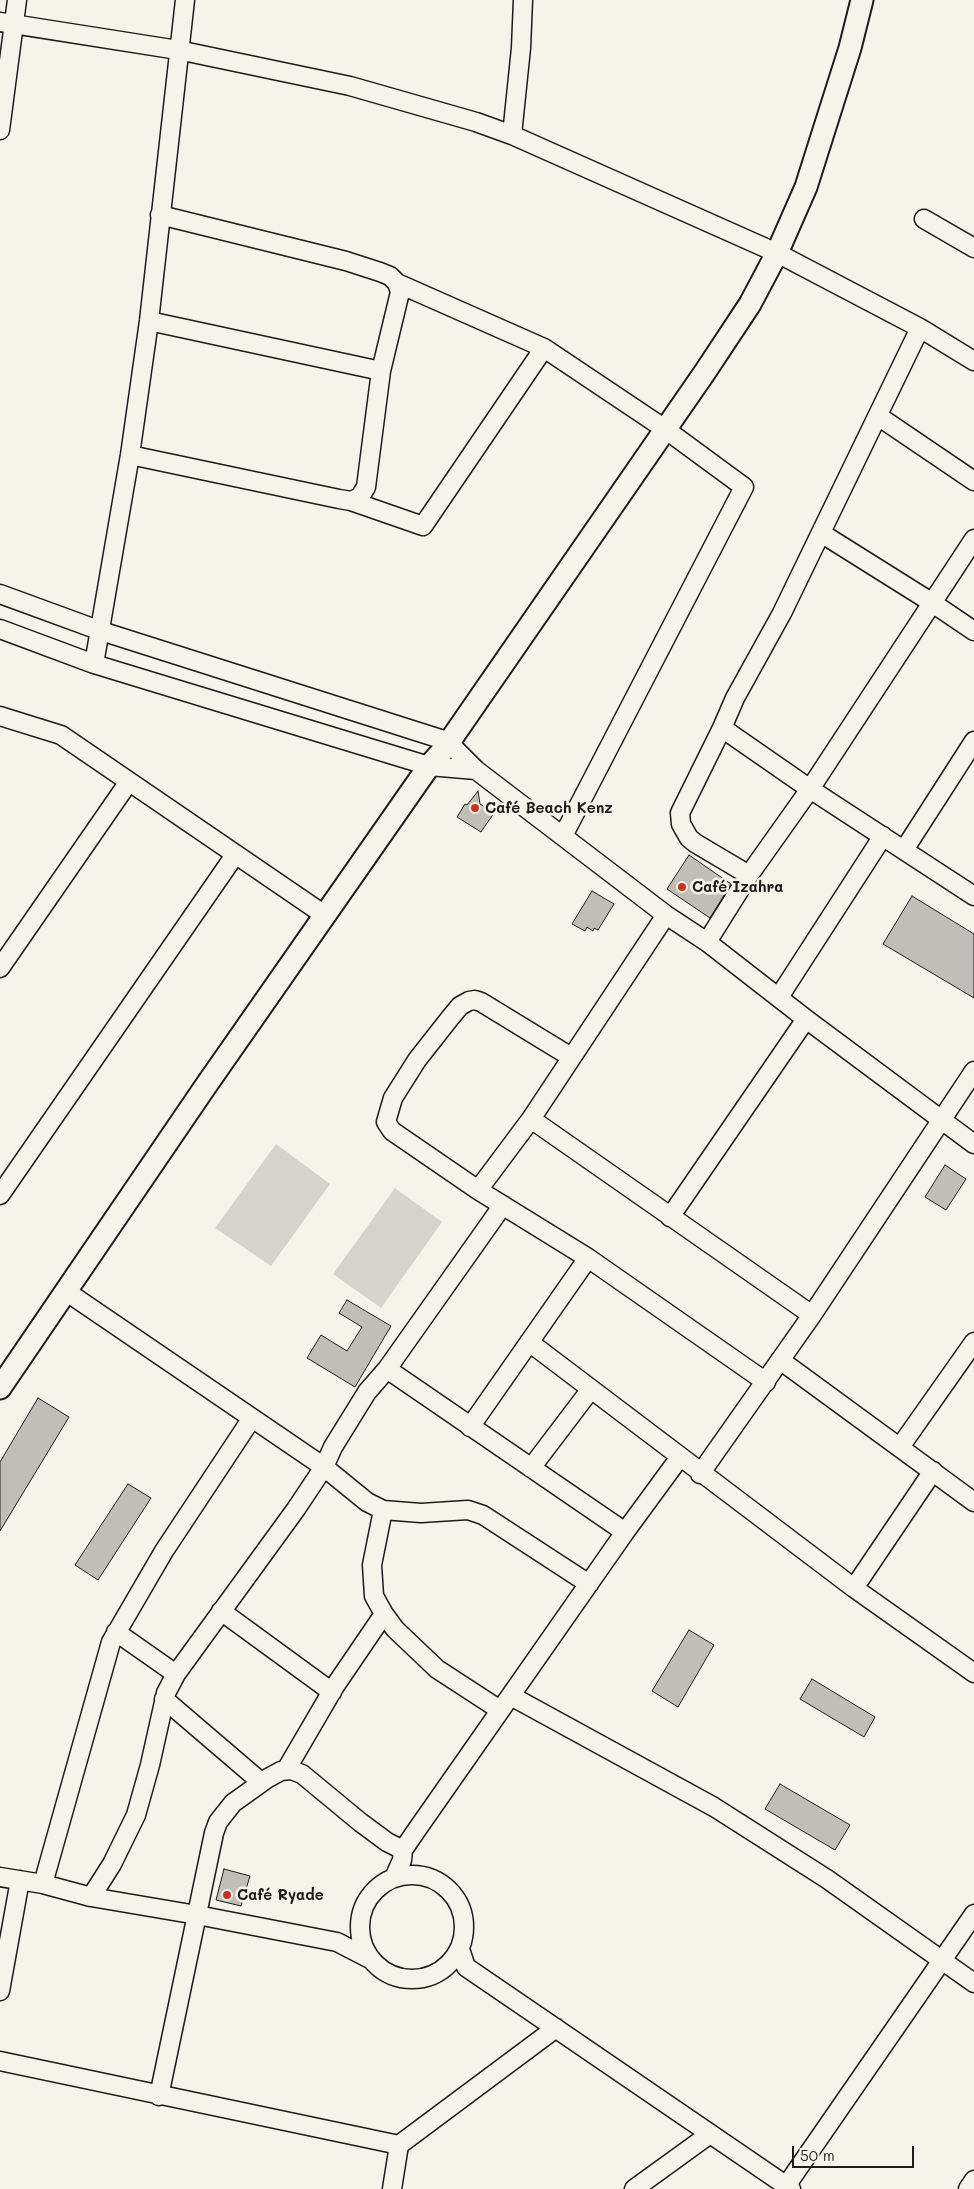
<!DOCTYPE html>
<meta charset="utf-8">
<style>
body{margin:0}
#map{position:relative;width:974px;height:2189px;overflow:hidden;background:#f7f3e8;font-family:Mali,sans-serif}
canvas{display:block}
.scale{position:absolute;left:792px;top:2146px;width:122px;height:22px;box-sizing:border-box;border:2px solid #1c1c1c;border-top:0;padding-left:6px;font-size:15px;line-height:18px;white-space:nowrap;color:#1c1c1c;-webkit-text-stroke:4px #f7f3e8;paint-order:stroke}
</style>
<div id="map">
<canvas width="974" height="2189"></canvas>
<div class="scale">50 m</div>
</div>
<script>
const context = document.querySelector('canvas').getContext('2d');
context.lineJoin = 'round';
function fillPath(path, color) {
  context.fillStyle = color;
  context.fill(path, 'evenodd');
}
function toPath(rows) {
  const path = new Path2D();
  for (const r of rows) {
    if (r.length === 3) {
      path.moveTo(r[0] + r[2], r[1]);
      path.arc(r[0], r[1], r[2], 0, 2 * Math.PI);
      continue;
    }
    path.moveTo(r[0], r[1]);
    for (let i = 2; i < r.length; i += 2) path.lineTo(r[i], r[i + 1]);
  }
  return path;
}
function trace(path, color, width, dash) {
  context.strokeStyle = color;
  context.lineWidth = width;
  context.lineCap = dash ? 'butt' : 'round';
  context.setLineDash(dash || []);
  context.stroke(path);
}
function drawText(font, color, halo, rows, align = 'center') {
  context.font = font + ' Mali,sans-serif';
  context.lineWidth = 5;
  context.setLineDash([]);
  context.textBaseline = 'middle';
  context.strokeStyle = halo;
  context.fillStyle = color;
  for (const [text, x, y, turn = 0] of rows) {
    context.save();
    context.translate(x, y);
    context.rotate((+turn || 0) * Math.PI / 180);
    context.textAlign = isNaN(turn) ? turn : align;
    if (halo) context.strokeText(text, 0, 0);
    context.fillText(text, 0, 0);
    context.restore();
  }
}
const green = toPath([
 [276,1144,330,1184,271,1266,215,1228],
 [395,1188,442,1222,381,1308,333,1274]
]);
const building = toPath([
 [478,791,480,804,494,813,481,832,457,817,465,804,467,805,478,791],
 [689,855,731,884,710,918,667,889,689,855],
 [592,891,614,904,598,930,594,928,593,931,587,927,585,931,572,924,592,891],
 [912,896,974,934,974,998,883,944,912,896],
 [945,1165,966,1179,946,1210,925,1197,945,1165],
 [347,1300,391,1326,355,1387,307,1358,321,1335,347,1351,362,1327,339,1313,347,1300],
 [38,1398,69,1417,0,1531,0,1462,38,1398],
 [128,1484,151,1498,98,1580,75,1565,128,1484],
 [689,1630,714,1645,678,1707,652,1691,689,1630],
 [812,1679,875,1717,864,1737,800,1699,812,1679],
 [780,1784,850,1825,835,1850,765,1809,780,1784],
 [224,1869,250,1876,241,1906,216,1900,224,1869]
]);
const minor = toPath([
 [0,22,178,50,350,86,476,122,512,135,777,253,920,328,974,361],
 [0,130,17,0],
 [512,135,521,48,523,0],
 [924,219,974,248],
 [397,283,544,348,665,429,744,487,563,836],
 [149,321,381,371],
 [920,328,782,613,735,698,722,728,810,789,974,896],
 [878,416,974,481],
 [130,455,339,499,351,501,360,497,366,487,381,371,400,292,397,283,390,276,380,272,346,261,160,215],
 [351,501,423,526,544,348],
 [821,533,931,602,974,631],
 [0,594,101,631,447,741,476,770,666,915,707,942,806,1019,974,1144],
 [0,629,94,664,429,766,476,770],
 [94,664,130,455,149,321,185,0],
 [0,716,61,735,326,916],
 [722,728,680,813,681,824,689,838,695,843,749,875],
 [904,850,974,741],
 [707,942,749,875,810,789,974,539],
 [0,968,128,783],
 [779,997,883,836],
 [571,1057,481,1002,475,1000,469,1001,460,1006,450,1018,417,1060,393,1098,386,1122,392,1131,478,1190,588,1258,766,1382],
 [531,1119,812,1315],
 [478,1190,531,1119,666,915],
 [0,1195,235,855],
 [670,1217,806,1019],
 [67,1292,324,1467,367,1502,383,1510,421,1513,468,1510,483,1515,589,1584],
 [529,1342,854,1588,974,1673],
 [780,1360,974,1502],
 [387,1369,625,1532],
 [470,1427,588,1258],
 [900,1447,974,1342],
 [531,1468,591,1389],
 [700,1474,812,1315,974,1071],
 [383,1510,372,1565,374,1596,384,1614,395,1629,437,1669,500,1710],
 [854,1588,933,1471],
 [221,1611,332,1692],
 [116,1632,176,1674],
 [511,1696,714,1807,827,1879,974,1983],
 [164,1699,261,1782],
 [286,1770,335,1686,384,1614],
 [412,1927,52],
 [0,1877,43,1884,91,1897,197,1915,337,1942,370,1959],
 [394,1878,402,1860,403,1850,416,1831,625,1532,680,1457],
 [43,1884,111,1642,164,1551,252,1418],
 [91,1897,112,1864,136,1815,150,1765,166,1693,176,1674,296,1509,324,1467,333,1447,367,1392,387,1369,503,1205],
 [460,1949,466,1967,791,2189],
 [0,1991,20,1880],
 [0,2061,399,2145],
 [159,2096,214,1833,218,1822,233,1803,268,1778,281,1771,291,1770,302,1774,360,1822,387,1842,403,1850],
 [786,2186,974,1914],
 [392,2189,399,2145,556,2028],
 [634,2189,710,2134],
 [968,2189,974,2180]
]);
const tertiary = toPath([
 [0,1388,205,1087,429,766,445,748,705,372,750,304,777,253,806,187,850,48,862,0]
]);
const markers = [
 [475,808,5,"#c8321e"],
 [682,887,5,"#c8321e"],
 [227,1895,5,"#c8321e"]
];
const poiNames = [
 ["Café Beach Kenz",485,808],
 ["Café Izahra",692,887],
 ["Café Ryade",237,1895]
];
fillPath(green, '#d7d3cb');
fillPath(building, '#c0beb5');
trace(building, '#1c1c1c', 1);
trace(minor, '#1c1c1c', 21);
trace(tertiary, '#1c1c1c', 25);
trace(minor, '#f7f3e8', 18);
trace(tertiary, '#f7f3e8', 21);
for (const [x, y, r, color] of markers) {
  const dot = new Path2D();
  dot.arc(x, y, r, 0, 2 * Math.PI);
  context.fillStyle = color;
  context.fill(dot);
  trace(dot, '#f7f3e8', 2);
}
drawText('bold 15px', '#1c1c1c', '#f7f3e8', poiNames, 'left');
</script>
